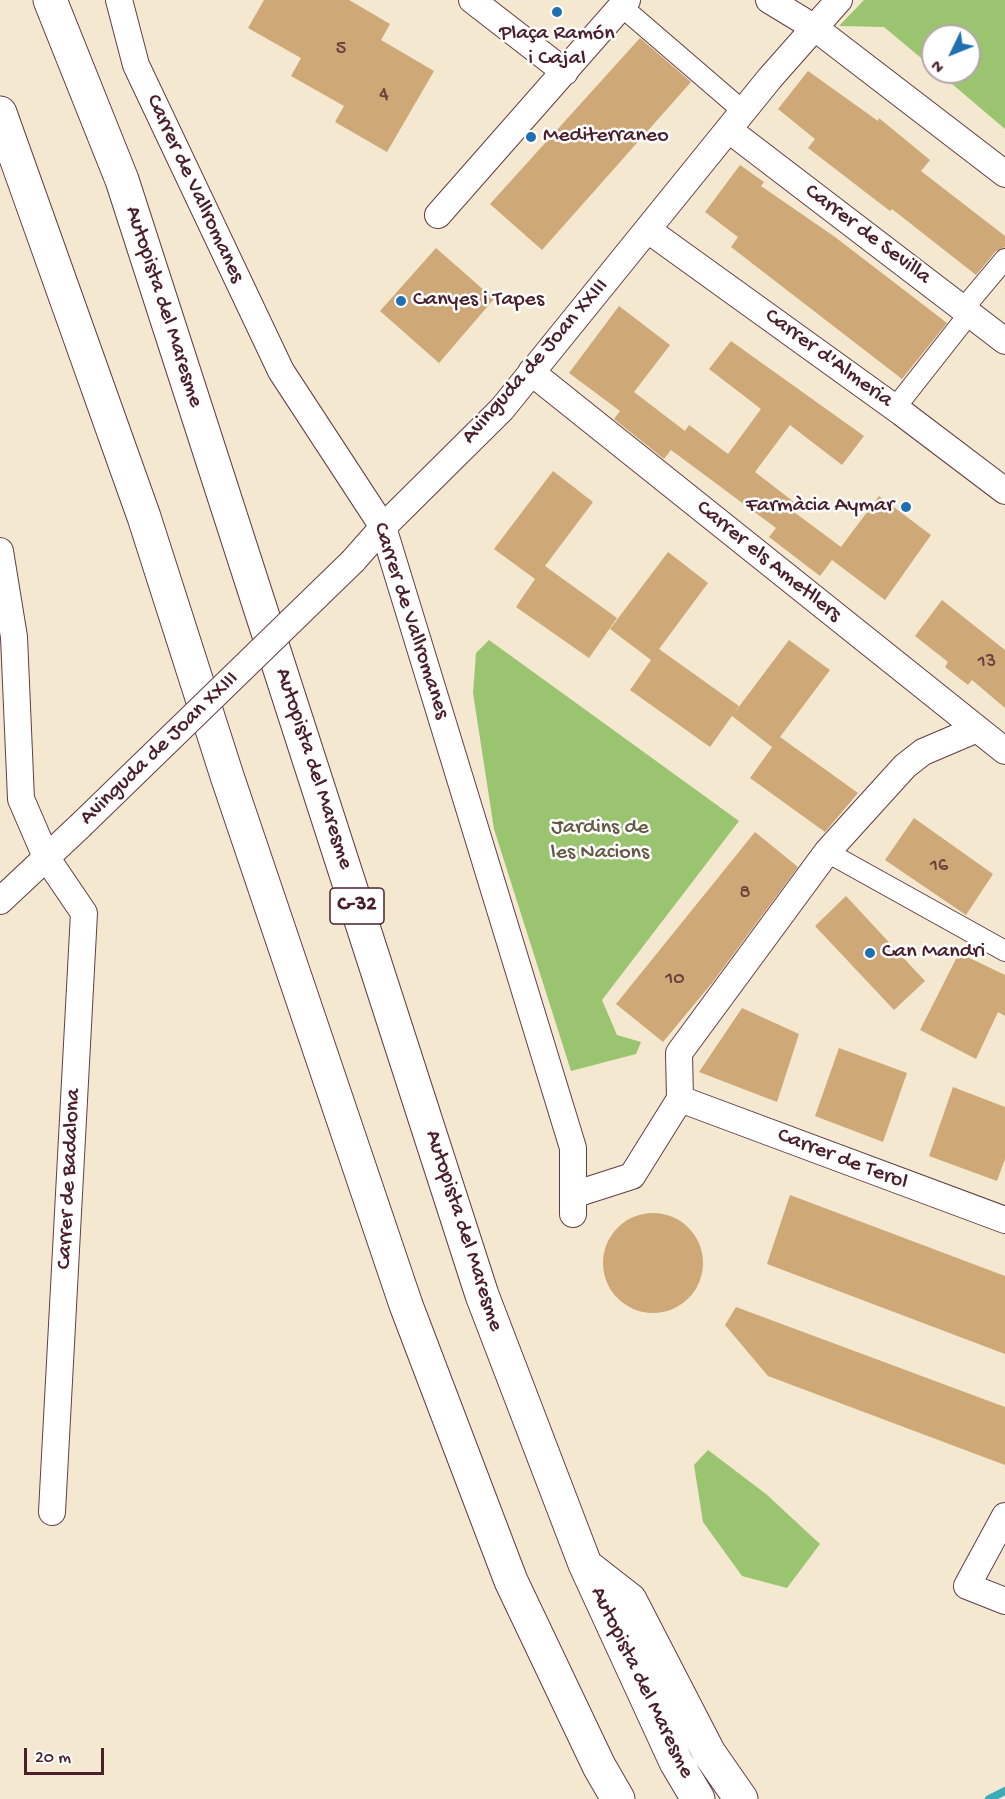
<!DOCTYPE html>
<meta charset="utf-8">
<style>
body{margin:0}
#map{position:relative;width:1005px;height:1799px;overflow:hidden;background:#f4e8d0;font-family:"Gochi Hand",sans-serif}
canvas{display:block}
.north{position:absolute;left:921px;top:24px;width:60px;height:60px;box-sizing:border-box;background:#fff;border:2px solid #b7a5aa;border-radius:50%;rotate:227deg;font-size:16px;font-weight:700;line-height:24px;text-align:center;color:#4a1f2b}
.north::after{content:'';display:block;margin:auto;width:21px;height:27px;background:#1f6fb2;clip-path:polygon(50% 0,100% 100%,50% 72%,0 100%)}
.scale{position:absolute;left:24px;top:1748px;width:80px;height:27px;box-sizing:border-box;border:3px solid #4a1f2b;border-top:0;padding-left:8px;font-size:18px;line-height:21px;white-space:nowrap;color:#4a1f2b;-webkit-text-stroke:4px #fff;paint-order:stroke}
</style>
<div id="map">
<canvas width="1005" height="1799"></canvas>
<div class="north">N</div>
<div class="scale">20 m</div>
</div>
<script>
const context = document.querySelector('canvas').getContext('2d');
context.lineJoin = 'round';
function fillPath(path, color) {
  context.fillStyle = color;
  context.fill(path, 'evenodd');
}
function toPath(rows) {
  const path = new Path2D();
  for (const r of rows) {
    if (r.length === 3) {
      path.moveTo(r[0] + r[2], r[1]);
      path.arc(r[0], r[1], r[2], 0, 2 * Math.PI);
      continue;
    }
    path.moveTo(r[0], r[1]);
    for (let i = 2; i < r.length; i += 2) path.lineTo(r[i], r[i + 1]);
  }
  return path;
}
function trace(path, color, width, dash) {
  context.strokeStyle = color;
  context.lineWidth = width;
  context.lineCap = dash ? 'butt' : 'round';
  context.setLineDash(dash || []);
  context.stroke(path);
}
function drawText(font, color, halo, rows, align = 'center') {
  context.font = font + ' "Gochi Hand",sans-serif';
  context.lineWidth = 5;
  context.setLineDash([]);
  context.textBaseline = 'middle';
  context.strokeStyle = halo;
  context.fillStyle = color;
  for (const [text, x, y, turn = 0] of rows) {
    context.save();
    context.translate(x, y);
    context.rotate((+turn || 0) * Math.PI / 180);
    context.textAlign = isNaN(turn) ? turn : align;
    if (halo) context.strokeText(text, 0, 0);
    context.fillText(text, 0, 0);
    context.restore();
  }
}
const green = toPath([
 [864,0,1005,0,1005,129,938,72,969,72,969,36,933,36,933,68,884,27,839,26],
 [489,640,739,821,602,1000,617,1035,641,1042,636,1054,571,1071,494,829,473,693,476,653],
 [708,1450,766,1494,820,1544,787,1588,742,1576,703,1522,694,1465]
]);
const stream = toPath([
 [989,1799,1005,1791]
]);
const building = toPath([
 [264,0,349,0,390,24,381,40,434,71,387,152,335,122,344,106,291,76,301,58,248,28],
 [640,38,691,82,542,250,490,204],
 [808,71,878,121,879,118,930,160,921,171,1005,236,1005,247,996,251,976,275,892,209,890,211,808,148,815,139,778,109],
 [740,165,764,182,761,186,835,237,947,323,902,379,731,247,738,237,705,212],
 [436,248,494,299,439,363,380,311],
 [619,306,670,345,634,392,685,431,689,425,728,454,761,409,709,369,731,341,864,436,842,465,790,425,755,472,794,502,790,509,841,547,879,496,931,535,885,600,832,560,820,576,769,537,776,528,671,450,664,459,614,419,620,411,569,373],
 [553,471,593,502,545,566,617,618,589,658,516,607,535,579,494,549],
 [668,552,708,583,659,649,739,706,710,747,630,690,658,650,651,660,610,629],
 [942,600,1005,650,1005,708,972,680,968,685,945,667,948,662,915,636],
 [789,640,830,670,780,737,858,793,825,832,750,778,775,743,772,747,732,716],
 [914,818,993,874,966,915,885,860],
 [755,832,798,867,712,983,663,1042,616,1004],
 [846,896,925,981,894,1010,815,926],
 [959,953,1005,975,1005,1016,998,1012,976,1059,920,1030],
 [742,1008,799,1034,777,1102,699,1072],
 [839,1048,907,1073,883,1142,815,1116],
 [953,1087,1005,1107,1005,1159,997,1181,929,1156],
 [790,1195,1005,1276,1005,1354,767,1264],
 [653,1263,50],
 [736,1307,1005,1407,1005,1465,768,1376,725,1325]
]);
const pedestrian = toPath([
 [621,6,743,111],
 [963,309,1005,259],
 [895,408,969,314],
 [827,852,1005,951]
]);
const minor = toPath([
 [119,0,136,65,281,371,383,527,573,1148,573,1214],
 [472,0,565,72],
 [769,0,815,28,1005,174],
 [729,130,1005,341],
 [438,215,627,0],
 [648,230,902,413,1005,491],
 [531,372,1005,751],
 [0,551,14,637,21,799,46,857,84,913,52,1512],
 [353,561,383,527,502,409,770,78,839,0],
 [0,901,80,826],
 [680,1099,1005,1220],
 [573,1195,632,1176,680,1099,679,1053,827,852,905,766,923,752,977,729],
 [1005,1516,967,1586,1005,1601]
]);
const motorway = toPath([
 [50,0,122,180,482,1295,585,1564,676,1762,698,1799],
 [0,113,144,517,227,776,406,1305,511,1581,599,1766,618,1799],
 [589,1568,630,1600,709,1753,741,1799]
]);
const minorBridge = toPath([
 [80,826,353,561]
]);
const markers = [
 [557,12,6,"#1f6fb2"],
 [531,137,6,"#1f6fb2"],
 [401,301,6,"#1f6fb2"],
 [906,507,6,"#1f6fb2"],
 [870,953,6,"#1f6fb2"]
];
const numberNames = [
 ["5",341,50],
 ["4",384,96],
 ["13",987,663],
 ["16",939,867],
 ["8",745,894],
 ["10",675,980]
];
const shields = [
 [357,906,54]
];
const shieldNames = [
 ["C-32",357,906]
];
const poiNames = [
 ["Plaça Ramón",557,35,"center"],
 ["i Cajal",557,60,"center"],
 ["Mediterraneo",543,137],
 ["Canyes i Tapes",413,301],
 ["Farmàcia Aymar",894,507,"right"],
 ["Can Mandri",882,953]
];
const streetNames = [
 ["Carrer de Vallromanes",194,189,65],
 ["Carrer de Sevilla",867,235,37],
 ["Autopista del Maresme",163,307,72],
 ["Carrer d'Almeria",828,359,36],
 ["Avinguda de Joan XXIII",536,362,-49],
 ["Carrer els Ametllers",768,562,39],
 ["Carrer de Vallromanes",410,621,72],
 ["Avinguda de Joan XXIII",160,749,-44],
 ["Autopista del Maresme",313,769,72],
 ["Carrer de Terol",842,1160,21],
 ["Carrer de Badalona",70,1179,-87],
 ["Autopista del Maresme",463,1231,72],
 ["Autopista del Maresme",641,1683,64]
];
const parkNames = [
 ["Jardins de",600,829],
 ["les Nacions",600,854]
];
fillPath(green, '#9bc470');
trace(stream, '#3cabb9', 8);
fillPath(building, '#cfa877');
trace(pedestrian, '#643d44', 22);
trace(minor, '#643d44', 28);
trace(motorway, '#643d44', 35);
trace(pedestrian, '#fff', 20);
trace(minor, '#fff', 26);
trace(motorway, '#fff', 33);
trace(minorBridge, '#643d44', 28, []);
trace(minorBridge, '#fff', 26);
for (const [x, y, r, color] of markers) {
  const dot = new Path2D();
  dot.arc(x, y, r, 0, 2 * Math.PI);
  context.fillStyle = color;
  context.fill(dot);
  trace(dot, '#fff', 2);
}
drawText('20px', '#6b413e', null, numberNames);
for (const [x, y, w] of shields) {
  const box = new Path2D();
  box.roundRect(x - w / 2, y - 18, w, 36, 4.5);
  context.fillStyle = '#fff';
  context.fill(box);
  trace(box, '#4a1f2b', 1.5);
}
drawText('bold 21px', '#4a1f2b', null, shieldNames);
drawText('22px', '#4a1f2b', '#fff', poiNames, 'left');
drawText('22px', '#4a1f2b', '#fff', streetNames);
drawText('22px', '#665943', '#fff', parkNames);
</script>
